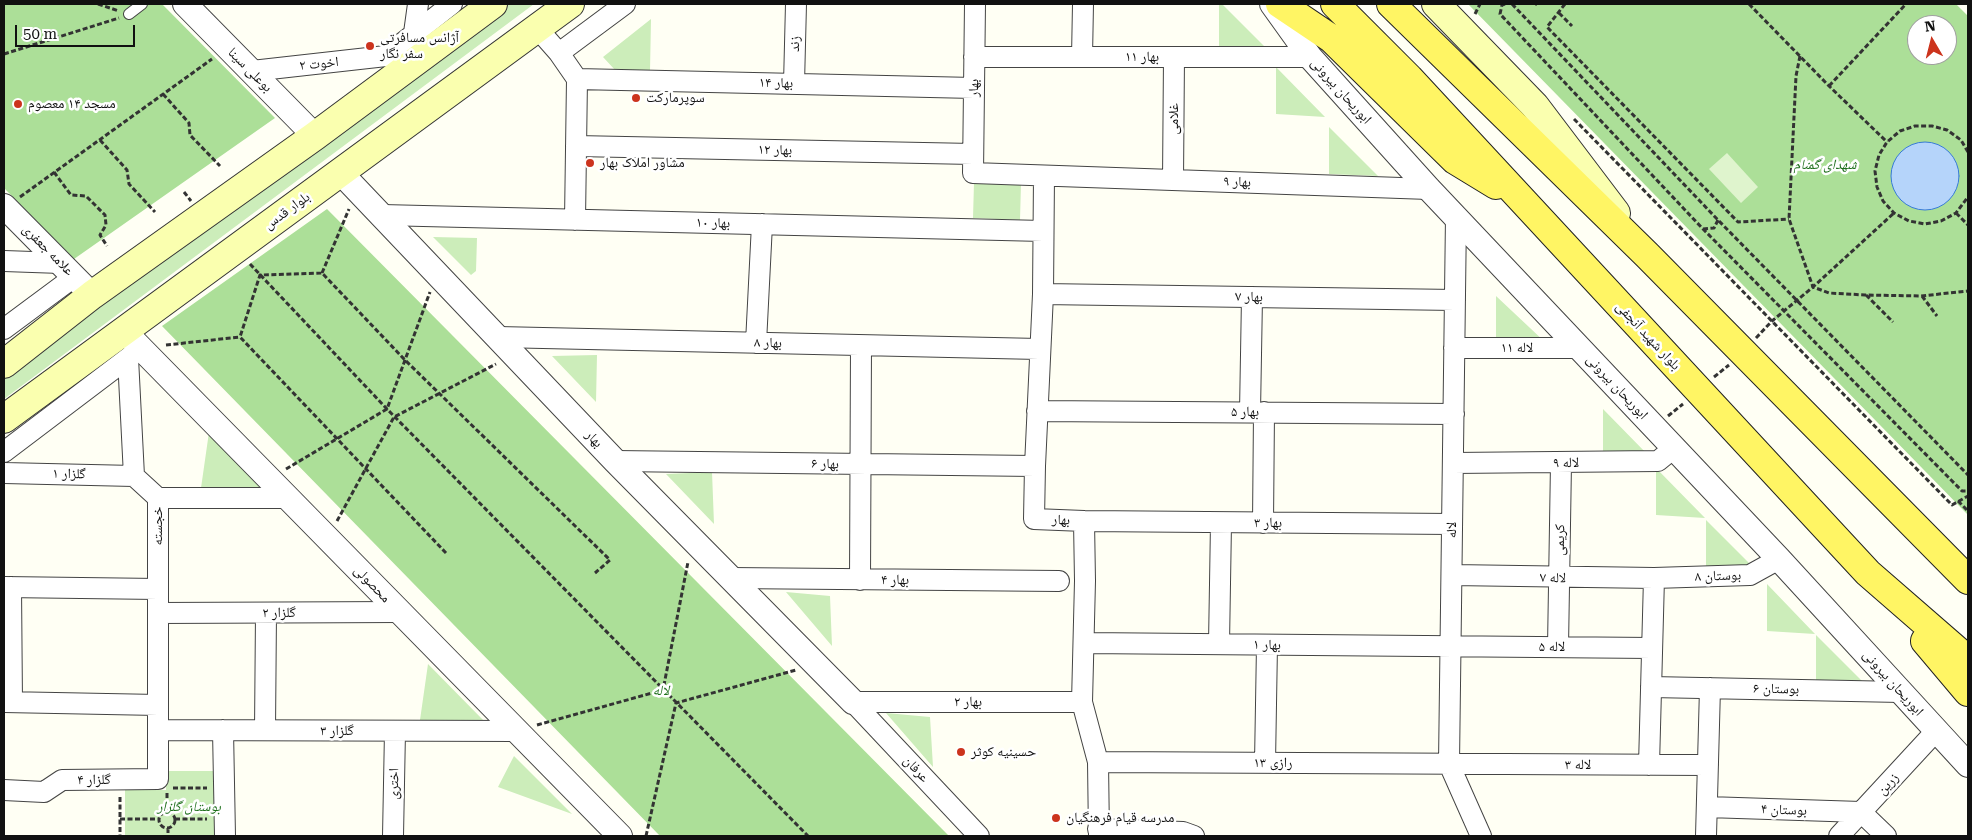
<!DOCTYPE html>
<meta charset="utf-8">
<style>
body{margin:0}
#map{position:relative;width:1972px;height:840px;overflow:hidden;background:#fffff4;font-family:"Roboto Serif",serif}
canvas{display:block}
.frame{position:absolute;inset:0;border:5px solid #111;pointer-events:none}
.north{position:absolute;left:1907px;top:15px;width:50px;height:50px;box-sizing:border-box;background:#fff;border:1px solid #a0a0a0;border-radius:50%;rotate:352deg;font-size:14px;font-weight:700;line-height:20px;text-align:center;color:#111}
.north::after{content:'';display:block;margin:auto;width:18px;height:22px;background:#cc341d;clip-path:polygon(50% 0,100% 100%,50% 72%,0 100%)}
.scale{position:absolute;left:15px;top:25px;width:120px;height:22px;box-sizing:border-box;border:2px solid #111;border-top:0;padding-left:6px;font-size:15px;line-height:18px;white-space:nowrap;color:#111;-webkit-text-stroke:4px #fff;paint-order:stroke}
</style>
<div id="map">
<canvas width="1972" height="840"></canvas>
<div class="frame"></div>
<div class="north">N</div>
<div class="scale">50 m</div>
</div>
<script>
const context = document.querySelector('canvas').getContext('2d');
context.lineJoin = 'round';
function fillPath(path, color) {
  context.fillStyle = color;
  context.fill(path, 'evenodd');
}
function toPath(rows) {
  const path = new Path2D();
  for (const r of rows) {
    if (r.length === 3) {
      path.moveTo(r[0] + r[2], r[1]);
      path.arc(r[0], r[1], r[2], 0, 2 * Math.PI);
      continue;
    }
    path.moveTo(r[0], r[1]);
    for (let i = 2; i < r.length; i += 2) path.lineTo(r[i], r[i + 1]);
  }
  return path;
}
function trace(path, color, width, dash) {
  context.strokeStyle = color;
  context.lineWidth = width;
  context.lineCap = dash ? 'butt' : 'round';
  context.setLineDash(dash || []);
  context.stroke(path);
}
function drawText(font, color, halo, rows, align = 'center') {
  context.font = font + ' "Roboto Serif","Noto Naskh Arabic",serif';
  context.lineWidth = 5;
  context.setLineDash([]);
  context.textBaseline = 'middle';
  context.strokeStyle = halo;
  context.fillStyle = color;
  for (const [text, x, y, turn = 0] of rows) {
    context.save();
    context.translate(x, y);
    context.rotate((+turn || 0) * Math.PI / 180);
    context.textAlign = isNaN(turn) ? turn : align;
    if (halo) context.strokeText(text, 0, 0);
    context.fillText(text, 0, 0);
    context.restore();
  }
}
const green = toPath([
 [500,4,534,4,4,399,4,371],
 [1219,4,1222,4,1268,50,1219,48],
 [651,19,650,71,615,70,603,57],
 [1276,67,1325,117,1276,114],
 [1329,127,1378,176,1329,174],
 [974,183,1021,183,1020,220,973,218],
 [433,237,477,238,476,271,471,275],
 [1496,296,1546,343,1496,343],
 [597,355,596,402,552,356],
 [1603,409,1649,456,1603,457],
 [209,432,266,490,201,488],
 [1656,468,1705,518,1656,515],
 [712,472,714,524,666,474],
 [1706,520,1755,569,1706,567],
 [1767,584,1815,634,1767,631],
 [786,592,830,596,832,646],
 [1816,635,1865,684,1816,682],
 [428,664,485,722,420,720],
 [886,713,930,717,933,767],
 [514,756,572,814,498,787],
 [166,771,217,771,217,836,125,836,125,790,166,790]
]);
const forest = toPath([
 [4,4,162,4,275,118,74,259,4,188],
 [1468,4,1956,4,1968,16,1968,515],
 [1917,25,1947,25,1947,55,1917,55],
 [327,209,949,836,660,836,162,326]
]);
const pitch = toPath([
 [1727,153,1758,187,1741,203,1709,169]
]);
const water = toPath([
 [1925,176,34]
]);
const path = toPath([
 [98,4,119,11],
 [1505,4,1502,5,1500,14,1703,229,1962,491,1968,491],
 [1512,4,1718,220,1968,475],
 [1565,4,1547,27,1738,222,1789,219],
 [1749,4,1829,86,1887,142],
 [1535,5,1536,4],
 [1559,13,1572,26],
 [1475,14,1480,4],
 [4,54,119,18],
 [1800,56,1796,76,1789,219,1813,287,1829,293,1865,295,1921,296,1968,291],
 [1829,86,1906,4],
 [163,94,189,123,190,135,220,166],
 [1574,119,1952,505,1968,496],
 [100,140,127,170,129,184,155,212],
 [1968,152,1961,140,1947,130,1932,126,1915,126,1900,131,1887,142,1879,155,1875,171,1877,187,1883,201,1894,213,1909,221,1925,224,1941,221,1956,213,1968,197],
 [54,172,71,195,86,196,105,215,106,225,100,235,107,246],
 [184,192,191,201],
 [20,197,212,59],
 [1956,213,1968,225],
 [1703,229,1714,228,1718,220],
 [250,264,387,409,808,836],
 [322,273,349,209],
 [1866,295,1893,322],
 [1922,296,1937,316],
 [1756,338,1772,321,1813,287,1894,213],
 [166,345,240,337],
 [1714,377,1729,365],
 [1668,416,1683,404],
 [286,469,387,409,430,292],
 [1958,501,1968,511],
 [337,521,394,417,496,364],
 [446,553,240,337,260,275,322,273,405,360,610,560,595,573],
 [537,725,663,690,688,562],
 [173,788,207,788],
 [167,793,167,812],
 [120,797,120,836],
 [167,820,8],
 [120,819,160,819],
 [175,819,207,819],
 [168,828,168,836],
 [646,836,676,703,796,670]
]);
const service = toPath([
 [129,14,142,4]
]);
const minor = toPath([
 [975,4,973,173,1429,189],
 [537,28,559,53,577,79],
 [414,33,418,4],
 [559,53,625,4],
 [974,57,1310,57],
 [1082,57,1083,4],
 [252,71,386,56,452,4],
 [577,79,974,88],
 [794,84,796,4],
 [576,146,973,154],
 [1044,176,1043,294,1035,466,1034,519,1084,521,1085,581,1082,702,1098,762,1099,836],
 [1173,180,1174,57],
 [382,215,1043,231],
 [1456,216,1449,764,1481,836],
 [575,220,577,79],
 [4,261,61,263],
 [1043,294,1455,300],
 [4,329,74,277],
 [498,337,1039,349],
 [756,343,762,224],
 [1454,348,1580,348],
 [1037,411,1454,414],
 [1250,412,1252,297],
 [4,452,136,352],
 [615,461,1035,466],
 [1453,463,1658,461,1674,448],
 [4,473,134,476],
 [158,498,288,498],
 [1084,521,1452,524],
 [1263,523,1264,412],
 [1452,575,1654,578,1750,575,1779,559],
 [730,578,1059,581],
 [860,580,861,346],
 [4,587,158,589],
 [11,587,12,702],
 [158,613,400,612],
 [1084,643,1652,648],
 [1219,644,1221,523],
 [1558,647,1561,463],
 [1651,687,1901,692],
 [4,702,158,705],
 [853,702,1082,702],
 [853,702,979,836],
 [158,730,517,731],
 [223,730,225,836],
 [265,730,266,613],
 [1098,762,1708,765],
 [1265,763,1267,645],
 [1649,765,1654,578],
 [4,790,44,792,62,780,158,779,158,498,134,476,128,358],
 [1707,807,1861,812,1886,836],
 [1098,829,1183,832,1194,836],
 [393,836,395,731],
 [1706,836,1710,688],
 [1839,836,1936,731]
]);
const tertiary = toPath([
 [185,4,315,136],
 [1272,4,1310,57,1429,189,1779,559,1968,765],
 [340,172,615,461,853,702],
 [4,206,92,295],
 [124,331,620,836]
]);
const secondary = toPath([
 [1436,4,1535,106,1616,213],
 [4,364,92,295,315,136,493,4],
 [4,419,570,4]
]);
const primary = toPath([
 [1280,4,1332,39,1455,160,1496,185],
 [1335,4,1409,78,1868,573,1968,660],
 [1391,4,1647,255,1968,580],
 [1925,641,1968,692]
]);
const markers = [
 [370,46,5,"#cc341d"],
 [636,98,5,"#cc341d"],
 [18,104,5,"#cc341d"],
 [590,163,5,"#cc341d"],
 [961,752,5,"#cc341d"],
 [1056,818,5,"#cc341d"]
];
const poiNames = [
 ["آژانس مسافرتی",380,38],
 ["سفر نگار",380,54],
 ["سوپرمارکت",646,98],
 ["مسجد ۱۴ معصوم",28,104],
 ["مشاور املاک بهار",600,163],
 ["حسینیه کوثر",971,752],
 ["مدرسه قیام فرهنگیان",1066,818]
];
const streetNames = [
 ["زند",795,44,-89],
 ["بهار ۱۱",1142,57],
 ["اخوت ۲",319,64,-6],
 ["بوعلی سینا",250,70,45],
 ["بهار ۱۴",776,83,1],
 ["بهار",974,88,-89],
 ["ابوریحان بیرونی",1341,91,48],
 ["غلامی",1174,119,-90],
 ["بهار ۱۲",775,150,1],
 ["بهار ۹",1237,182,2],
 ["بلوار قدس",287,211,-36],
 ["بهار ۱۰",713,223,1],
 ["علامه جعفری",48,250,45],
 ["بهار ۷",1249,297,1],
 ["بلوار شهید آنجفی",1648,336,47],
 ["بهار ۸",768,343,1],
 ["لاله ۱۱",1517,348],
 ["ابوریحان بیرونی",1617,387,47],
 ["بهار ۵",1245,412],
 ["بهار",594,439,47],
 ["لاله ۹",1566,463,-1],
 ["بهار ۶",825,464,1],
 ["گلزار ۱",69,474,1],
 ["بهار",1061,520,3],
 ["بهار ۳",1268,523],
 ["خجسته",158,526,-90],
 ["لاله",1452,530,-90],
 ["کریمی",1560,540,-89],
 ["بوستان ۸",1718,576,-2],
 ["لاله ۷",1553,578,1],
 ["بهار ۴",895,580],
 ["محصولی",372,584,46],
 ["گلزار ۲",279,613],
 ["بهار ۱",1267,645,1],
 ["لاله ۵",1552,647],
 ["ابوریحان بیرونی",1893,683,48],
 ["بوستان ۶",1776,689,1],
 ["بهار ۲",968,702],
 ["گلزار ۳",337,731],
 ["رازی ۱۳",1273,763],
 ["لاله ۳",1578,765],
 ["عرفان",916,769,47],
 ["گلزار ۴",94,780],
 ["اختری",394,784,-89],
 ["زرین",1888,784,-47],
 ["بوستان ۴",1784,810,2]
];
const parkNames = [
 ["شهدای گمنام",1825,165],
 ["لاله",661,691],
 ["بوستان گلزار",189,807]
];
fillPath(green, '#ccedba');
fillPath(forest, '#acdf98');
fillPath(pitch, '#dff4cd');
fillPath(water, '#b5d4fa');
trace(water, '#377bd7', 1);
trace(service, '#444', 12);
trace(minor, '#444', 22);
trace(tertiary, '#444', 26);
trace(secondary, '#333', 30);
trace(primary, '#222', 30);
trace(path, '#333', 3, [5, 2.5]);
trace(service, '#fff', 10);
trace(minor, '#fff', 20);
trace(tertiary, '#fff', 24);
trace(secondary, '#faffaf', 28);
trace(primary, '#fff564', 28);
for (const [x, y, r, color] of markers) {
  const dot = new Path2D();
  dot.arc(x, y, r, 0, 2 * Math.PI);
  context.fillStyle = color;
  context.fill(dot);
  trace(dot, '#fff', 2);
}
drawText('14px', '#111', '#fff', poiNames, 'left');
drawText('14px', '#111', '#fff', streetNames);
drawText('italic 14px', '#1d6f1b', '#fff', parkNames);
</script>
